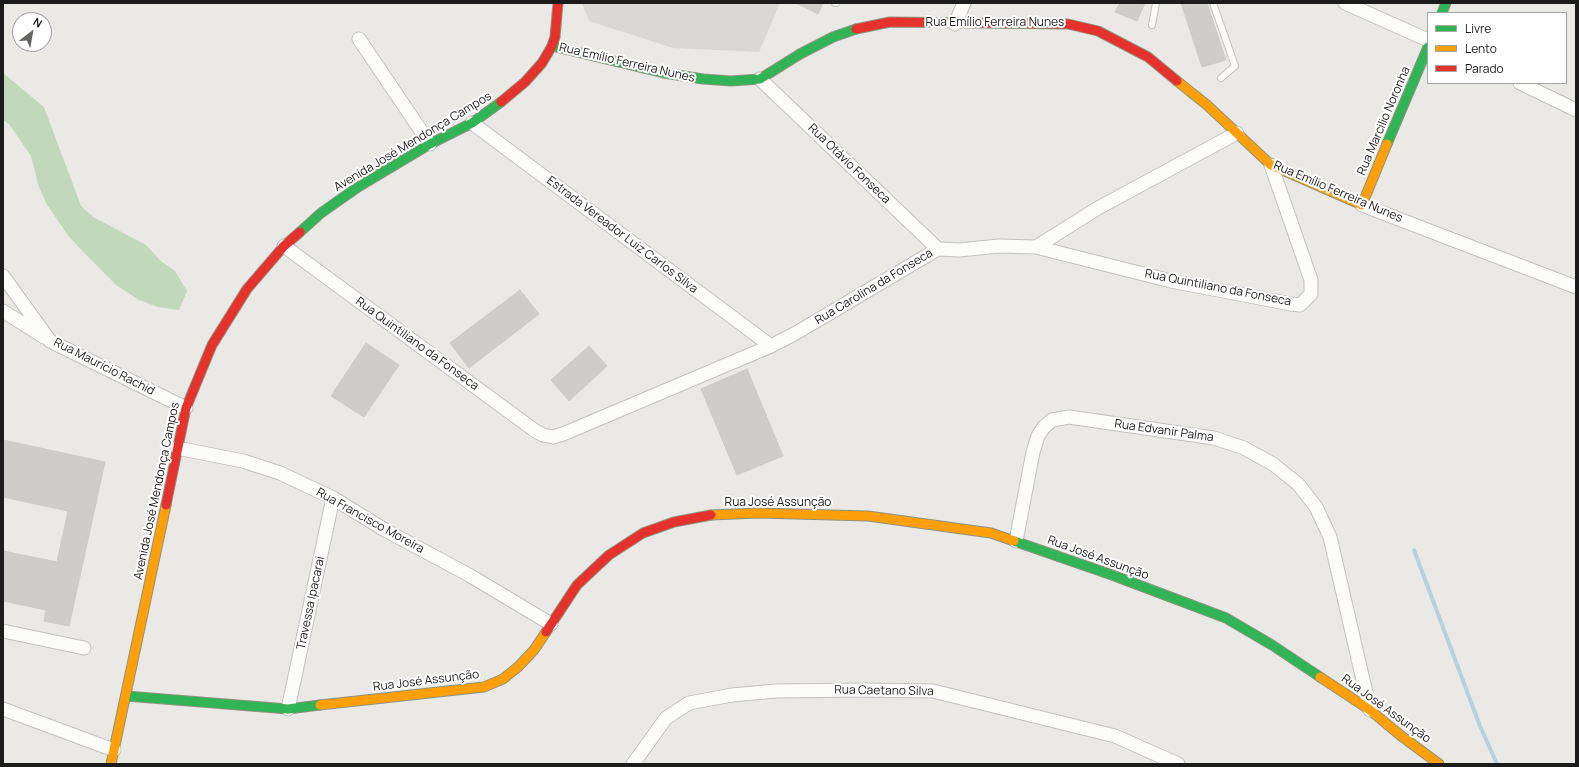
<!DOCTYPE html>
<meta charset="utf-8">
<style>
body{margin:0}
#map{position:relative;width:1579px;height:767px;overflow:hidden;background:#eae9e5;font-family:Manrope,sans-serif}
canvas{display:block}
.frame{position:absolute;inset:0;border:4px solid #1c1c1c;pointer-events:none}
.legend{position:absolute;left:1427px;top:12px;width:140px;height:72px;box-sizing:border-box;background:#fff;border:1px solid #a4a4a4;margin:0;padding:5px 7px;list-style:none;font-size:12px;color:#1c1c1c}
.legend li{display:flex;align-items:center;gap:8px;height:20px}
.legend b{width:20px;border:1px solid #a4a4a4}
.north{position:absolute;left:12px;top:12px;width:40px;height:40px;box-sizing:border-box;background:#fff;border:1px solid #a4a4a4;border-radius:50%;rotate:31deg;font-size:11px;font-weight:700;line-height:16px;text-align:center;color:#1c1c1c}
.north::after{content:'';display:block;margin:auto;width:14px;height:18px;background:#646462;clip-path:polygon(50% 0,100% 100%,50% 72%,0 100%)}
</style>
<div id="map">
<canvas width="1579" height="767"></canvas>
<div class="frame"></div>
<ul class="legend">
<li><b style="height:5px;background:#30b455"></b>Livre</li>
<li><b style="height:5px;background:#ff9f0a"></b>Lento</li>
<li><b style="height:5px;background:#e5322d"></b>Parado</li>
</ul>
<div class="north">N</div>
</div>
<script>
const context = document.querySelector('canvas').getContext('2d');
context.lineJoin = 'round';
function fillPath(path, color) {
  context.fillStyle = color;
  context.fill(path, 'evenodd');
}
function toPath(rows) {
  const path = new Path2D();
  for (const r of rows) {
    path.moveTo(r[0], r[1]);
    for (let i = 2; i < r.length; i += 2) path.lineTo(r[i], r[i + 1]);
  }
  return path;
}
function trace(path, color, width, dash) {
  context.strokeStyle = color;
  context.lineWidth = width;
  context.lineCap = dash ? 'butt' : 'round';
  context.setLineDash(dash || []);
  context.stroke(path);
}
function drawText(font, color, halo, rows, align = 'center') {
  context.font = font + ' Manrope,sans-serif';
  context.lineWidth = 4;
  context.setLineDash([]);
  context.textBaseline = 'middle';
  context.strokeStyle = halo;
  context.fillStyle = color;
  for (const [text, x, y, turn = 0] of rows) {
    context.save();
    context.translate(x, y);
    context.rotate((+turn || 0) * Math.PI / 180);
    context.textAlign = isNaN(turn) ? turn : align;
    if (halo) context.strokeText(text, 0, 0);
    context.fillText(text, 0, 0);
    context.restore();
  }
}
const residential = toPath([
 [582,3,780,3,759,52,673,48,589,21]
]);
const forest = toPath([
 [3,73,44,107,81,206,93,217,146,245,162,262,175,271,187,291,179,310,158,307,139,300,116,285,69,237,46,203,39,187,31,156,9,124,3,120]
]);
const stream = toPath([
 [1414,550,1480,726,1497,764]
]);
const building = toPath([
 [796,3,823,3,818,14,796,3],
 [1120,3,1145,3,1137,21,1115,12,1120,3],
 [1181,3,1207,3,1226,60,1202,67,1181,3],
 [520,290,539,314,469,368,450,343,520,290],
 [366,343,399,365,364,417,331,396,366,343],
 [589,346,607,366,569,401,551,380,589,346],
 [747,369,783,456,737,475,701,389,747,369],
 [3,440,105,462,69,626,44,621,46,610,3,601,3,551,57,562,68,511,3,497,3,440]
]);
const lane = toPath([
 [835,3,836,3],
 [1213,3,1235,66,1221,78],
 [1152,25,1156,3]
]);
const street = toPath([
 [1345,3,1428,40],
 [955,24,964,3],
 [359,39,430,144],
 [760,79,938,249],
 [1520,83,1576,110],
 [472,123,771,346],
 [1362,205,1576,287],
 [284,246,534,430,543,435,553,437,563,434,771,346,796,333,938,249,959,250,999,246,1036,247,1098,208,1237,133],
 [1036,247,1171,281,1291,304,1300,305,1311,294,1311,280,1271,165],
 [3,276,50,341,186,408],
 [3,311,44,337],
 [177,448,243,461,280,473,333,498,385,530,469,575,551,624],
 [1016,541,1033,452,1038,436,1044,427,1052,420,1069,417,1214,438,1244,448,1273,464,1298,484,1316,507,1330,537,1370,710],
 [3,631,84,648],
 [3,709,114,750],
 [288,709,333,498],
 [633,764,666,718,689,703,732,695,776,691,864,690,933,691,1115,736,1178,764]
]);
const fast = toPath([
 [1442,13,1446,3],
 [552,46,664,73,703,79,731,81,760,79,800,54,833,37,856,29],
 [1387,144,1428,47],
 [300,232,321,213,358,187,430,144,472,123,501,102],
 [1014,541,1112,575,1226,618,1272,645,1320,677],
 [126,696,288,709,320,705]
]);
const slow = toPath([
 [1177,81,1207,105,1271,165,1362,205,1387,144],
 [711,515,758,513,868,516,991,533,1014,541],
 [1320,677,1370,710,1400,735,1439,764],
 [320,705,484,687,503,679,518,667,534,650,546,632],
 [111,764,166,505]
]);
const jam = toPath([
 [856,29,890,22,1068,24,1098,31,1148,57,1177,81],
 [501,102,525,82,542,63,552,46,555,37,558,3],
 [166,505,186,408,212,345,247,289,284,246,300,232],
 [546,632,577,585,609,555,643,533,674,522,711,515]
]);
const streetNames = [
 ["Rua Emílio Ferreira Nunes",995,23],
 ["Rua Emílio Ferreira Nunes",627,63,13],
 ["Rua Marcilio Noronha",1384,121,-67],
 ["Avenida José Mendonça Campos",413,142,-31],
 ["Rua Otávio Fonseca",849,164,44],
 ["Rua Emílio Ferreira Nunes",1338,192,23],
 ["Estrada Vereador Luiz Carlos Silva",622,235,37],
 ["Rua Carolina da Fonseca",874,287,-31],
 ["Rua Quintiliano da Fonseca",1218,288,11],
 ["Rua Quintiliano da Fonseca",417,344,36],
 ["Rua Maurício Rachid",104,367,27],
 ["Rua Edvanir Palma",1164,431,8],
 ["Avenida José Mendonça Campos",157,491,-78],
 ["Rua José Assunção",778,503],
 ["Rua Francisco Moreira",370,521,29],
 ["Rua José Assunção",1098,558,20],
 ["Travessa Ipacarai",311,603,-78],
 ["Rua José Assunção",426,681,-7],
 ["Rua Caetano Silva",884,691,1],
 ["Rua José Assunção",1386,709,36]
];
fillPath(residential, '#d9d8d6');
fillPath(forest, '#c2d8bb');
trace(stream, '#b9d1dd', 4);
fillPath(building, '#cecdca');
trace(building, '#cdcbc6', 1);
trace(lane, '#c3c2c1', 8);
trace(street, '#c3c2c1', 15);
trace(fast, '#8f937e', 11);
trace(slow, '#8f937e', 11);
trace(jam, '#8f937e', 11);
trace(lane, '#fcfcfb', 6);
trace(street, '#fcfcfb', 13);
trace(fast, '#30b455', 9);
trace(slow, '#ff9f0a', 9);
trace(jam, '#e5322d', 9);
drawText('12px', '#1c1c1c', '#fff', streetNames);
</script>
